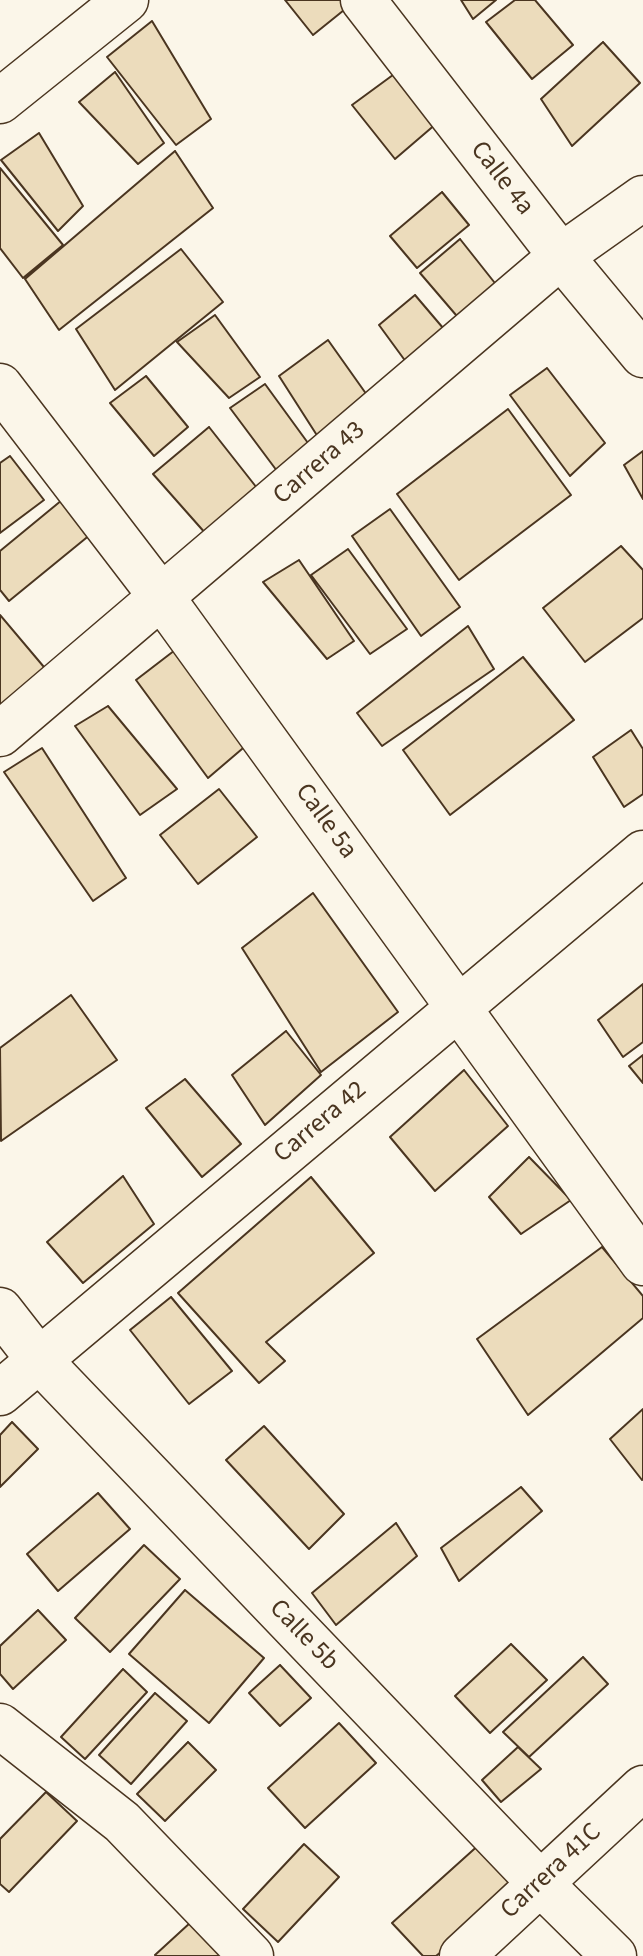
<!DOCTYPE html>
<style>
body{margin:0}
canvas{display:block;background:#fbf6e9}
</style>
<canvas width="643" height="1956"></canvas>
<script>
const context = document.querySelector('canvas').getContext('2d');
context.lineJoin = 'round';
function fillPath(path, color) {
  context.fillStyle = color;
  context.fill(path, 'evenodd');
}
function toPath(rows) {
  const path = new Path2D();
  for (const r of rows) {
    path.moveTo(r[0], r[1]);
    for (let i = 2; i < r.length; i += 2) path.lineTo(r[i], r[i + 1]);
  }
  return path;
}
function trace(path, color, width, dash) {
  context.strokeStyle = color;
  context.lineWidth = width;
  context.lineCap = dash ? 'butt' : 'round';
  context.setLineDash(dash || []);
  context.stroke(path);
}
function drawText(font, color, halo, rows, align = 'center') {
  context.font = font + ' "Source Sans 3",sans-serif';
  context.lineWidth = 6;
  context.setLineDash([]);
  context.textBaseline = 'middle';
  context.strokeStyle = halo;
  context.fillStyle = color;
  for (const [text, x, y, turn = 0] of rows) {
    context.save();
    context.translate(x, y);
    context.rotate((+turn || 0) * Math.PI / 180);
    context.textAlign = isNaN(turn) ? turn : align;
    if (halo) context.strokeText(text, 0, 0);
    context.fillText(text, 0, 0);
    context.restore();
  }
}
const building = toPath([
 [285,0,344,0,349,6,313,35,285,0],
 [461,0,496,0,473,19,461,0],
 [515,0,535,0,573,45,532,79,486,22,515,0],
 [152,21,211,119,176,145,107,57,152,21],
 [603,42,640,83,572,146,541,99,603,42],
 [115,72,164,143,138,164,79,102,115,72],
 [397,72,437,123,395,159,352,105,397,72],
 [39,133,83,206,58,231,1,160,39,133],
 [175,151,213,208,59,330,25,279,175,151],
 [0,168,63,245,23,278,0,248,0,168],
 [442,192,469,225,417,268,390,236,442,192],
 [460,239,502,292,462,322,420,273,460,239],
 [181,249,223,302,115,390,76,329,181,249],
 [415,295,449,335,409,366,379,325,415,295],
 [215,315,260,377,229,398,177,342,215,315],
 [328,340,379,412,327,451,279,376,328,340],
 [547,368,605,443,570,476,510,395,547,368],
 [146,376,188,427,154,456,110,403,146,376],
 [265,384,316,454,283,479,230,408,265,384],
 [508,409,571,495,459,580,397,494,508,409],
 [209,427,268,502,214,543,153,474,209,427],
 [643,451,643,499,624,465,643,451],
 [10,456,44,500,0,533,0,463,10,456],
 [62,500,91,534,9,601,0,590,0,551,62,500],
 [390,509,460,607,421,636,352,536,390,509],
 [621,546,643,570,643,618,585,662,543,608,621,546],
 [348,549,407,629,370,654,311,575,348,549],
 [299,560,354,641,327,659,263,582,299,560],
 [0,615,49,673,0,710,0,615],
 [468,626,494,669,382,746,357,713,468,626],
 [179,647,249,743,208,778,136,680,179,647],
 [523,657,574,720,450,815,403,750,523,657],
 [108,706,177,789,140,815,75,726,108,706],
 [631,730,643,749,643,794,624,807,593,757,631,730],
 [42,748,126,878,93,901,4,772,42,748],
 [219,789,257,837,198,884,160,835,219,789],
 [313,893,398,1012,321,1072,242,948,313,893],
 [643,984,643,1042,623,1057,598,1020,643,984],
 [71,995,117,1060,1,1141,0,1048,71,995],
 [286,1031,321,1075,265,1125,232,1075,286,1031],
 [643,1055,643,1083,629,1066,643,1055],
 [464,1070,508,1126,435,1191,390,1137,464,1070],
 [185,1079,241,1144,202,1177,146,1108,185,1079],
 [529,1157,571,1200,521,1234,489,1197,529,1157],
 [123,1176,154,1224,83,1283,47,1242,123,1176],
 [311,1177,374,1253,266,1342,285,1361,259,1383,178,1293,311,1177],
 [602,1247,643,1296,643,1318,528,1415,477,1339,602,1247],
 [171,1297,232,1371,189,1404,130,1330,171,1297],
 [643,1409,643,1479,642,1480,610,1439,643,1409],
 [12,1422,38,1449,0,1487,0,1435,12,1422],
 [264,1426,344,1514,309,1549,226,1460,264,1426],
 [521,1487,542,1511,459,1581,441,1548,521,1487],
 [98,1493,130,1529,58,1591,27,1554,98,1493],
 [396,1523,417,1556,336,1625,312,1593,396,1523],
 [144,1545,180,1579,110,1652,75,1618,144,1545],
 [185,1590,264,1658,209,1723,129,1654,185,1590],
 [38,1610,66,1640,13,1689,0,1674,0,1646,38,1610],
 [511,1644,547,1680,490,1733,455,1696,511,1644],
 [583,1657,608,1684,529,1757,503,1732,583,1657],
 [280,1665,311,1698,280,1726,249,1693,280,1665],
 [123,1669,147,1692,85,1759,61,1737,123,1669],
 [155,1693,187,1721,131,1784,99,1755,155,1693],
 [339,1723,376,1763,305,1828,268,1788,339,1723],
 [188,1742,216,1770,165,1821,137,1794,188,1742],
 [518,1747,541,1769,501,1802,482,1780,518,1747],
 [46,1792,77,1821,9,1892,0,1884,0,1839,46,1792],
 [482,1842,522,1886,436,1956,423,1956,392,1923,482,1842],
 [304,1844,339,1877,278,1942,243,1909,304,1844],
 [191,1922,224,1956,156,1956,155,1955,191,1922]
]);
const street = toPath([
 [363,0,561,256,643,355],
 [0,101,126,0],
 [0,386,163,599,643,1263],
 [0,734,561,256,643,198],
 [0,1310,39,1360,539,1882,614,1956],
 [0,1393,643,853],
 [0,1726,122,1822,251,1956],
 [462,1956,643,1788]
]);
const streetNames = [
 ["Calle 4a",501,179,52],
 ["Carrera 43",320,464,-41],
 ["Calle 5a",325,822,54],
 ["Carrera 42",321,1123,-40],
 ["Calle 5b",303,1636,46],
 ["Carrera 41C",552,1872,-43]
];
fillPath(building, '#ecdcbc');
trace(building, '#4a3520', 2);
trace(street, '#4a3520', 47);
trace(street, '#fbf6e9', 44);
drawText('26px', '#4a3520', '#fbf6e9', streetNames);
</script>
